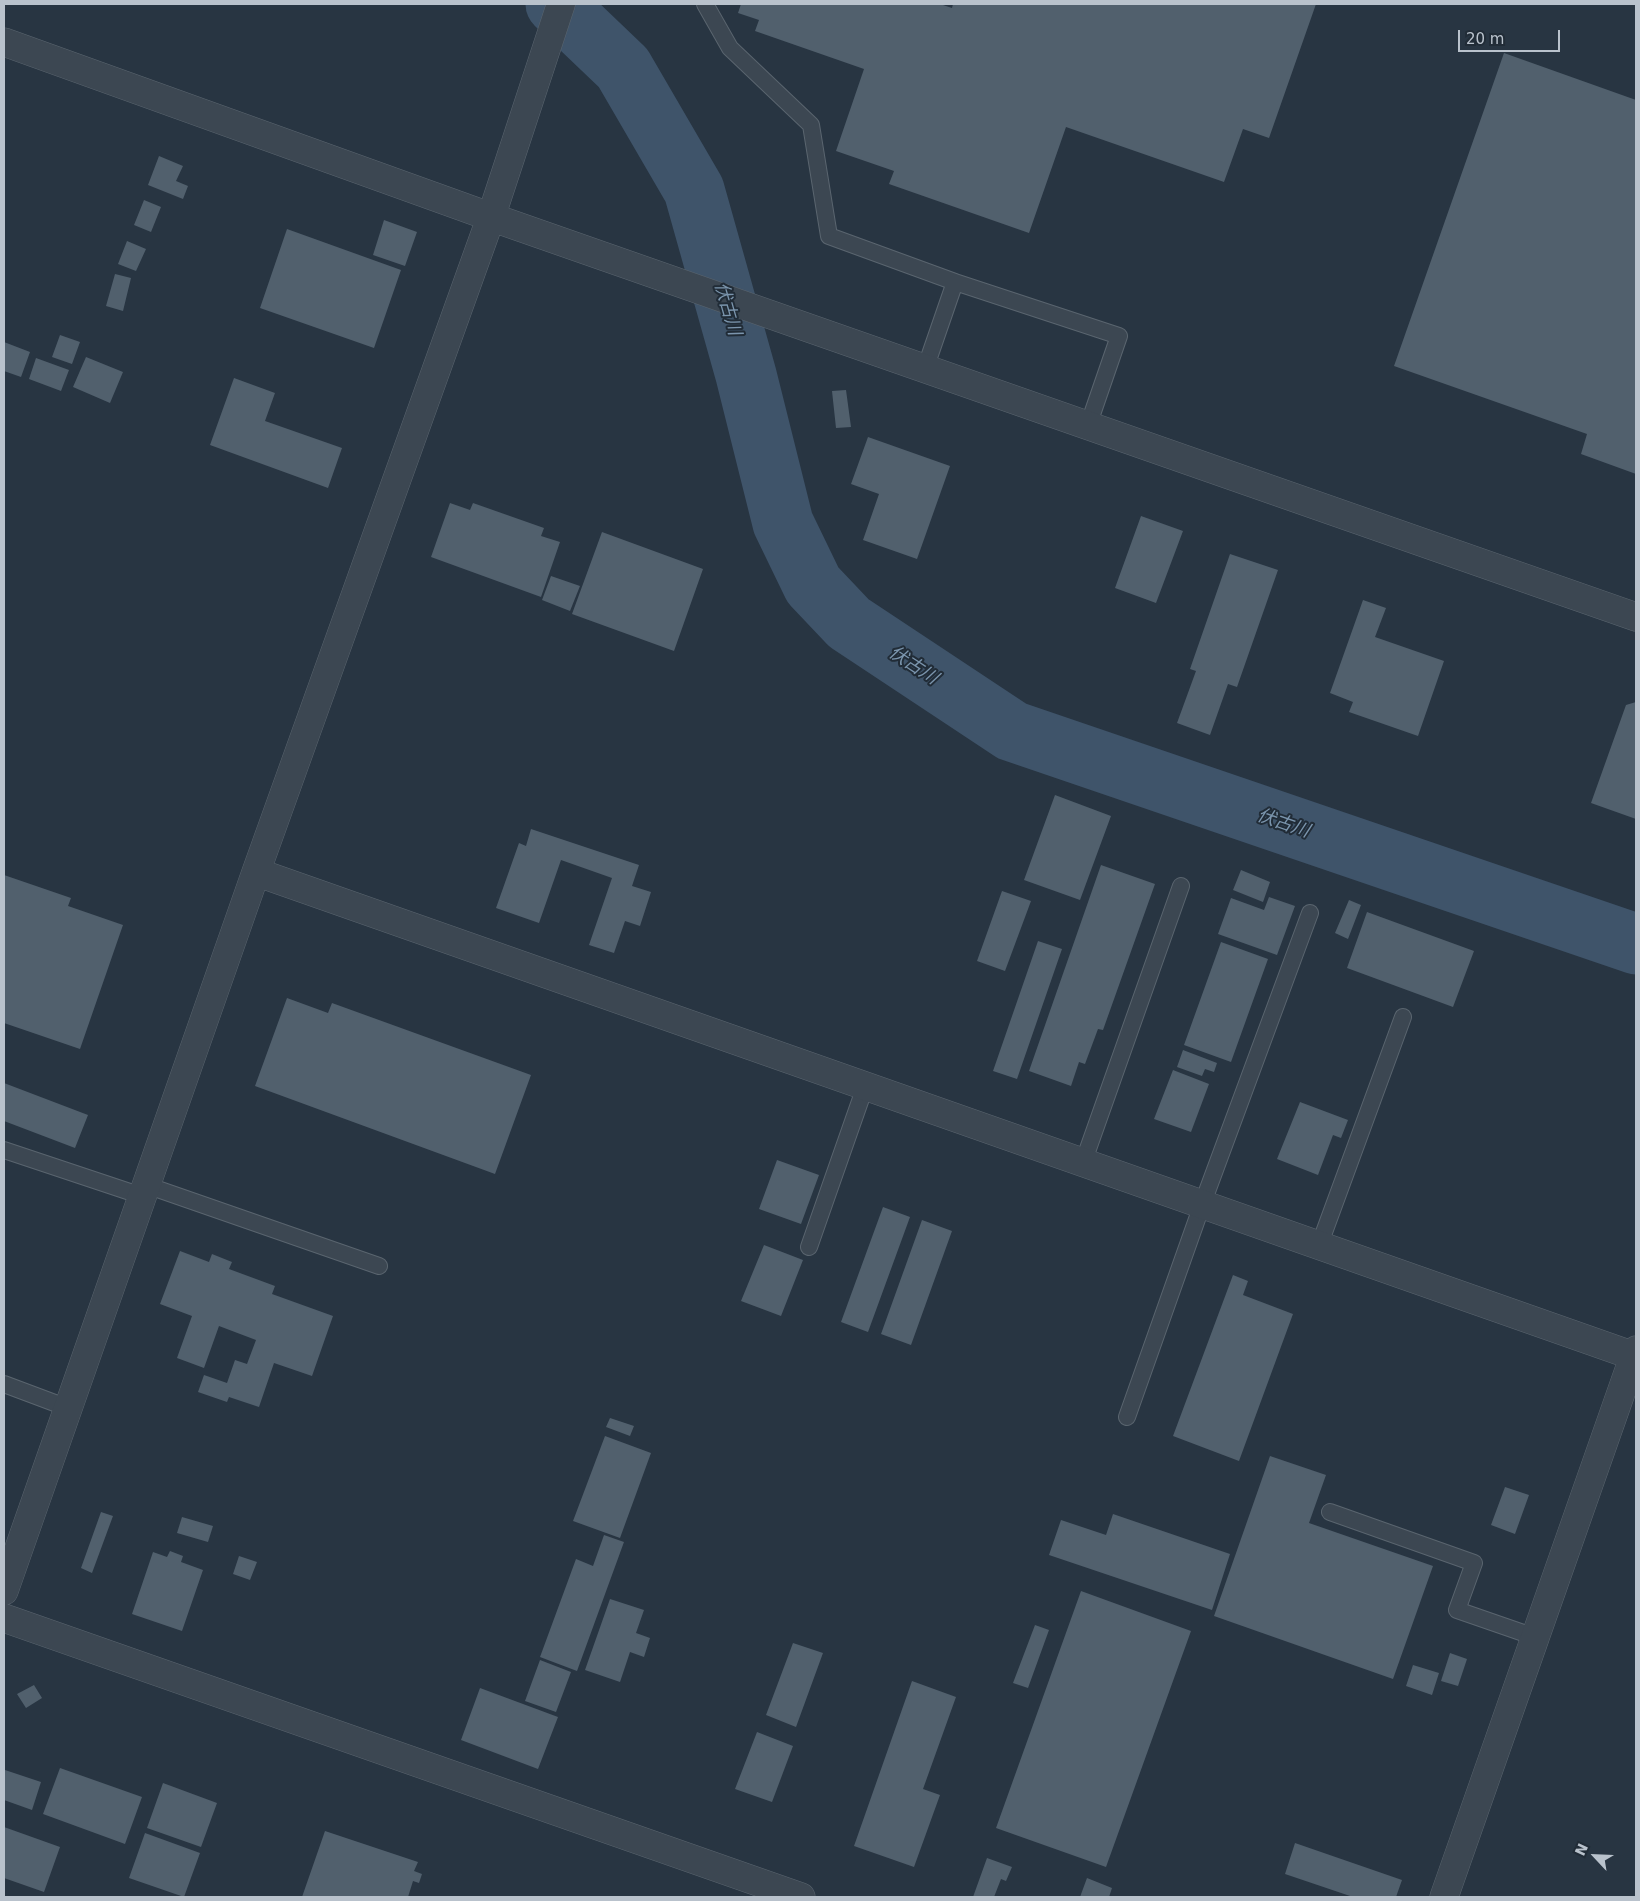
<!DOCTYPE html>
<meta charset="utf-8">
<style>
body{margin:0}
#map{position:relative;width:1640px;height:1901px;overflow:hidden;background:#283542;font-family:"DejaVu Sans",sans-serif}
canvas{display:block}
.frame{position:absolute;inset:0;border:5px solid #b9c2cc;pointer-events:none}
.north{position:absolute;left:1570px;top:1831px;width:50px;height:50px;-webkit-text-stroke:4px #212c37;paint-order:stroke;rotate:295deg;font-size:14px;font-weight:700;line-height:20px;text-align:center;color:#b9c2cc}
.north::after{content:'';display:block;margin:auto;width:18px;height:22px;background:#b9c2cc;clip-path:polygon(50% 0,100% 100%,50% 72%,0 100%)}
.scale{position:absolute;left:1458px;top:30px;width:102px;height:22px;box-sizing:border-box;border:2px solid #b9c2cc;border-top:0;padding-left:6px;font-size:15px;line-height:18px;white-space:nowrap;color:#b9c2cc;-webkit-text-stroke:4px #212c37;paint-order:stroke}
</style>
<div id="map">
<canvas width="1640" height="1901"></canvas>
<div class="frame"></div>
<div class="north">N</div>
<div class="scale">20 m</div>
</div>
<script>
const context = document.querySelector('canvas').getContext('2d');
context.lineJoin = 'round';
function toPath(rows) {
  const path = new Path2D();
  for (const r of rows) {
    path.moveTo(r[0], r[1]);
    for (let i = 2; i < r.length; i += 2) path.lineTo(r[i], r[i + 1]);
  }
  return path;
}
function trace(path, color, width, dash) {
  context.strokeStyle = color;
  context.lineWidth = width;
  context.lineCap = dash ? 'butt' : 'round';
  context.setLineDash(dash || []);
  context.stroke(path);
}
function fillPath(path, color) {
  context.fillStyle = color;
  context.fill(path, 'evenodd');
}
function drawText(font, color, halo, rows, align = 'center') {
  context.font = font + ' "DejaVu Sans","Noto Sans JP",sans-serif';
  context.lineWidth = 4;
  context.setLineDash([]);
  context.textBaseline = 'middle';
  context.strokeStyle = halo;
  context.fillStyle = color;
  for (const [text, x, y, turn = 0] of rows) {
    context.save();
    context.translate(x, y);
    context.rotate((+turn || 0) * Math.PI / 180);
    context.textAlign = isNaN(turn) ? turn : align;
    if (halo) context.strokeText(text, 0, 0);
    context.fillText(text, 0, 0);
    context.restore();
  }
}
const river = toPath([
 [556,4,623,68,694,190,746,375,783,523,813,585,849,623,1012,731,1636,944]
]);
const building = toPath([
 [741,4,940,4,952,8,953,4,1316,4,1269,138,1243,129,1224,182,1066,127,1029,233,889,184,894,171,836,151,864,69,755,31,759,20,738,13],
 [1504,53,1636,100,1636,474,1581,454,1587,434,1394,366],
 [159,156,183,166,176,181,188,186,183,199,148,185],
 [144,200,161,207,151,232,134,225],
 [384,220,417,232,405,266,373,255],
 [287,229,401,270,374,348,260,308],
 [127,241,146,249,136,271,118,264],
 [115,274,131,278,123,311,106,306],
 [60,335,80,342,72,364,52,357],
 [4,342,30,352,21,377,4,371],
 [86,357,123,372,110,403,73,387],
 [36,358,69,370,61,391,29,379],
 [234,378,275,393,265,421,342,448,328,488,210,445],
 [846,390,851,427,836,428,832,391],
 [868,437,950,466,917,559,863,540,879,494,851,484],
 [450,503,470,510,473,503,544,528,541,536,560,542,541,597,431,557],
 [1141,516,1183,531,1156,603,1115,588],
 [602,532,703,569,674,651,572,614],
 [1230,554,1278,570,1237,687,1228,684,1210,735,1177,723,1196,671,1190,669],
 [551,576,580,586,570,611,542,600],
 [1363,600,1386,608,1375,637,1444,661,1418,736,1349,712,1353,702,1330,693],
 [1636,702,1636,819,1591,803,1626,705],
 [1055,795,1111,816,1080,900,1024,880],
 [531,829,639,865,632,886,651,892,640,926,625,921,614,953,589,945,612,878,561,860,539,923,496,908,519,843,526,846],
 [1101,865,1155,884,1103,1030,1098,1029,1085,1064,1079,1062,1071,1086,1029,1071],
 [1241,870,1270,882,1263,902,1233,890],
 [4,875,71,898,68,906,123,925,80,1049,4,1023],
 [1002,891,1031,901,1005,971,977,961],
 [1269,897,1295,906,1277,955,1218,934,1231,898,1264,910],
 [1349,900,1361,905,1348,939,1335,933],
 [1367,912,1474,951,1453,1007,1347,968],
 [1038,941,1062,949,1017,1079,993,1071],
 [1221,942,1268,959,1231,1062,1184,1045],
 [287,998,328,1013,332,1003,531,1075,495,1174,255,1086],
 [1183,1050,1217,1063,1214,1072,1205,1069,1202,1076,1177,1067],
 [1173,1070,1209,1084,1191,1132,1154,1119],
 [4,1083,88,1115,75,1148,4,1121],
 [1300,1102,1348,1120,1341,1138,1333,1135,1318,1175,1277,1159],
 [777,1160,819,1175,801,1224,759,1209],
 [883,1207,910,1217,868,1332,841,1322],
 [922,1220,952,1231,911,1345,881,1334],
 [764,1245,803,1260,781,1316,741,1301],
 [180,1251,209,1262,212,1254,232,1262,229,1269,275,1286,272,1294,333,1316,312,1376,274,1363,259,1407,229,1397,227,1402,198,1392,204,1375,227,1383,235,1360,247,1364,256,1340,219,1326,204,1368,177,1358,192,1316,160,1304],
 [1233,1275,1248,1281,1243,1295,1293,1314,1239,1461,1173,1436],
 [610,1418,634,1426,630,1436,606,1427],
 [605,1436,651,1453,620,1538,573,1521],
 [1270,1456,1326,1475,1309,1523,1433,1566,1393,1679,1214,1616],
 [1505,1487,1529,1495,1515,1534,1491,1525],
 [101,1512,113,1516,92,1573,81,1568],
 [1113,1514,1230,1554,1212,1610,1049,1555,1061,1520,1106,1535],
 [182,1517,213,1526,208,1542,177,1533],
 [604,1535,624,1542,577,1671,540,1657,576,1559,593,1566],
 [170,1551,183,1556,181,1562,203,1570,182,1631,132,1614,153,1552,167,1557],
 [239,1556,257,1562,250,1580,233,1574],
 [1081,1591,1191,1631,1106,1867,996,1828],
 [610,1599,644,1610,636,1633,650,1638,644,1657,630,1652,620,1682,585,1670],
 [1035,1625,1049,1630,1028,1688,1013,1683],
 [793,1643,823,1653,796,1727,766,1715],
 [1450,1653,1467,1659,1458,1686,1441,1681],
 [540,1660,571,1672,556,1712,525,1701],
 [1413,1665,1439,1673,1432,1695,1406,1686],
 [912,1681,956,1697,923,1789,940,1795,914,1867,854,1846],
 [34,1685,42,1698,26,1708,17,1694],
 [480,1688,558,1717,538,1769,461,1740],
 [757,1732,793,1746,772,1802,735,1789],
 [60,1768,142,1797,125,1844,43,1814],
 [5,1770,41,1782,32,1810,4,1800],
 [163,1783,217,1803,201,1847,147,1828],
 [4,1827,60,1847,44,1892,4,1878],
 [325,1831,418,1862,414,1871,422,1874,419,1883,413,1881,408,1897,302,1897],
 [145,1833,200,1853,184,1897,129,1878],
 [1295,1843,1402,1880,1396,1897,1353,1897,1285,1874],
 [987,1858,1012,1867,1006,1881,1001,1879,994,1897,973,1897],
 [1087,1878,1112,1888,1109,1897,1080,1897]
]);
const service = toPath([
 [705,4,730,48,811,125,829,236,955,282],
 [925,369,955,282,1119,336,1088,426],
 [4,1150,142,1196],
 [1083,1163,1181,886],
 [146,1185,379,1266],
 [1319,1246,1403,1017],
 [809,1247,865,1087],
 [4,1384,68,1408],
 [1127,1417,1202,1205,1310,913],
 [1330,1512,1474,1563,1457,1610,1535,1637]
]);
const minor = toPath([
 [4,42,491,217,1636,617],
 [256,872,1634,1356],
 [4,1591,256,872,491,217,561,4],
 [4,1618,801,1897],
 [1444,1897,1636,1350]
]);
const waterNames = [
 ["伏古川",727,309,74],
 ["伏古川",913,666,33],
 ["伏古川",1283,824,19]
];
trace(river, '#3f546a', 61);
fillPath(building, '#51606d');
trace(service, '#5a656f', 18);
trace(minor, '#5a656f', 29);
trace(service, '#3c4752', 16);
trace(minor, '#3c4752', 28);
drawText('italic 18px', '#7b95ad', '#212c37', waterNames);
</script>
